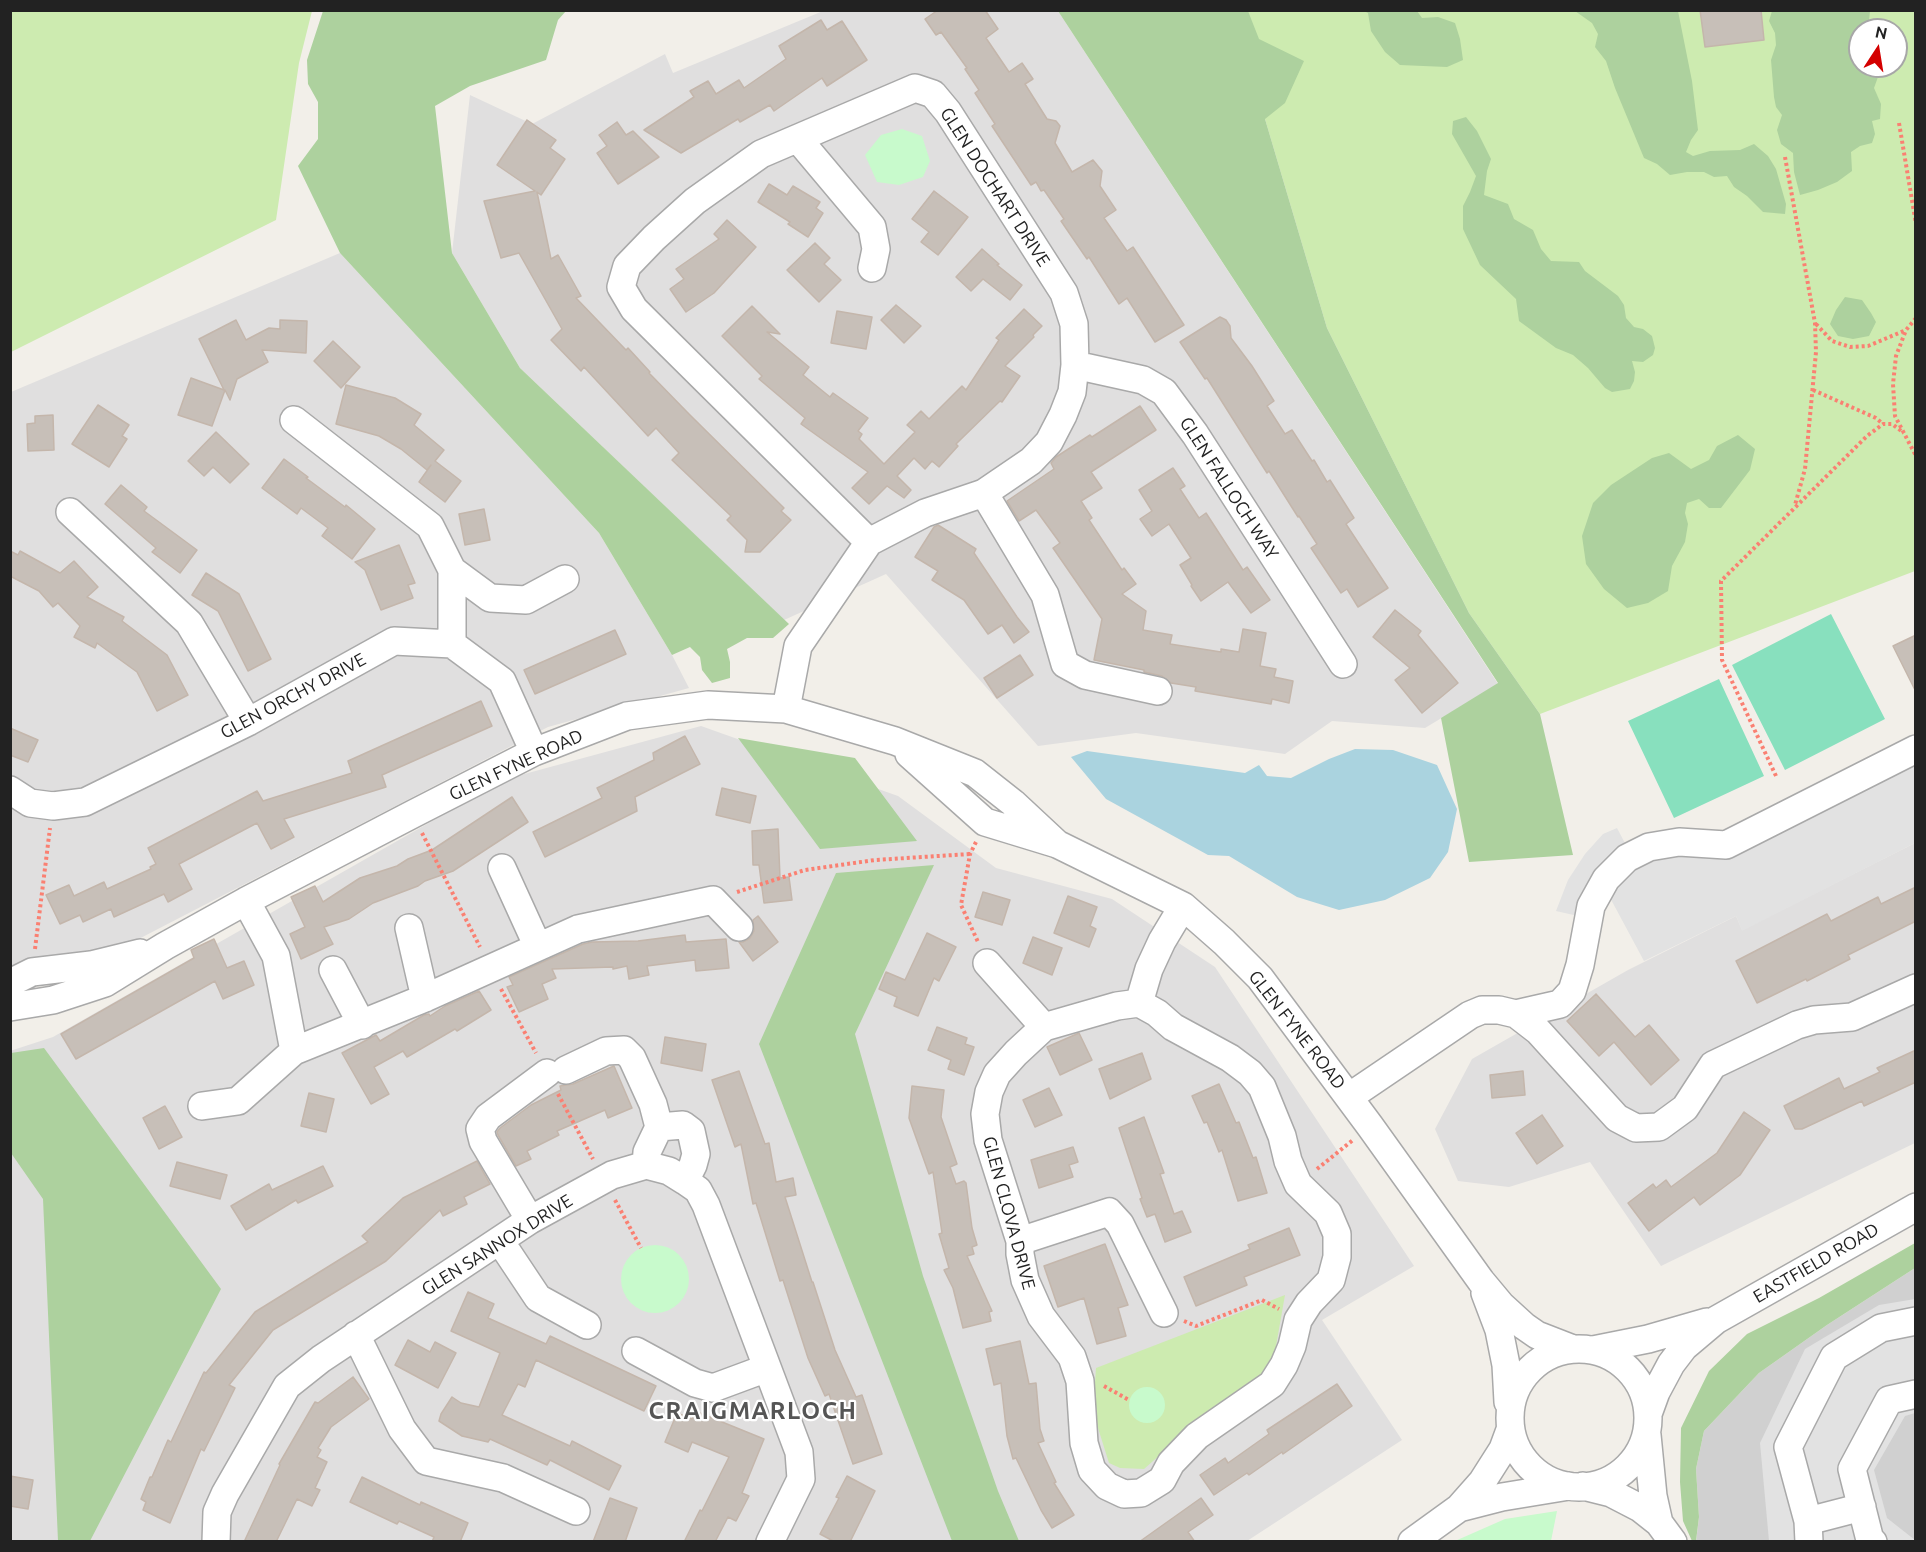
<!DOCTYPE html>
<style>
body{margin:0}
#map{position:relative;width:1926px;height:1552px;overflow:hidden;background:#f2efe9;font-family:Ubuntu,sans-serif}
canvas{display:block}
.frame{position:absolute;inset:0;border:12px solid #222;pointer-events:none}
.north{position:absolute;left:1848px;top:18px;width:60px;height:60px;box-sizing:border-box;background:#fff;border:2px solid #a7a7a7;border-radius:50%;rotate:12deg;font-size:16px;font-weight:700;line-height:24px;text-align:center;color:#222}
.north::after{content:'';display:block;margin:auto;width:21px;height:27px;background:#d40000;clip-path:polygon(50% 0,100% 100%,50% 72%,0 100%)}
</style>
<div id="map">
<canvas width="1926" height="1552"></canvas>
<div class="frame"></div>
<div class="north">N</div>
</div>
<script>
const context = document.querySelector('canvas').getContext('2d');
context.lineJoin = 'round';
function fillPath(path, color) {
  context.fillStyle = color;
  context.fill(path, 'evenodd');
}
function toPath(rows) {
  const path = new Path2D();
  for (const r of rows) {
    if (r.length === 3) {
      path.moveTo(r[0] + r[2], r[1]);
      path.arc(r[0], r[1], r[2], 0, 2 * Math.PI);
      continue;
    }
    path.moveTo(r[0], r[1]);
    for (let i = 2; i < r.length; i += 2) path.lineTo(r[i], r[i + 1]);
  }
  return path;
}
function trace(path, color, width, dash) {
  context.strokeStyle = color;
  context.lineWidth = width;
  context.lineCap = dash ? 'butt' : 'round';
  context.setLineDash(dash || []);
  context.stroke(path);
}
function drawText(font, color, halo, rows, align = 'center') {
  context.font = font + ' Ubuntu,sans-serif';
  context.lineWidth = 4.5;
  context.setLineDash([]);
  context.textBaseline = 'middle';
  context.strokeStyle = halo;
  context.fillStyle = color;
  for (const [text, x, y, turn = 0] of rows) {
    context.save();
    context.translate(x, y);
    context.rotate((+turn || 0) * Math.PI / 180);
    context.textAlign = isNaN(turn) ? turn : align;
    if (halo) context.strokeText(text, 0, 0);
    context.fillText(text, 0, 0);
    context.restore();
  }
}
const residential = toPath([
 [823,11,1058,11,1498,684,1425,728,1332,721,1285,754,1136,733,1038,746,886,574,784,620,520,368,452,253,470,95,532,124,665,54,673,73],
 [340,253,599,533,672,655,689,688,548,727,129,944,11,974,11,392],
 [701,726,898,796,996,868,1112,899,1215,967,1414,1266,1322,1320,1402,1440,1247,1541,11,1541,10,1051,53,1037,506,779],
 [1915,843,1915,1143,1661,1266,1590,1162,1509,1187,1458,1181,1435,1129,1472,1059,1628,970,1736,916,1742,930]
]);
const religious = toPath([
 [1915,1268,1915,1541,1696,1542,1699,1517,1696,1469,1704,1431,1759,1373,1827,1325]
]);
const grass = toPath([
 [11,10,312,11,299,63,276,220,11,352],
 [1189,11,1915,11,1915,571,1540,714,1469,613,1327,328,1265,119],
 [1860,30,1896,30,1896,66,1860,66],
 [1285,1295,1272,1369,1187,1431,1144,1469,1120,1468,1109,1463,1093,1412,1096,1368]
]);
const forest = toPath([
 [323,11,566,11,558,20,546,60,470,86,435,106,452,253,520,368,789,624,773,638,747,638,727,649,730,662,730,678,712,683,702,670,700,657,690,647,672,655,599,533,340,253,298,166,318,139,318,102,308,84,307,60],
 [1058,11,1248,11,1259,39,1304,61,1285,103,1265,119,1327,328,1469,613,1540,714,1573,855,1469,862,1441,718,1498,683],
 [1364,11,1417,11,1422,18,1438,17,1455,23,1460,39,1463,60,1447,67,1400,65,1385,52,1371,31,1368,13],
 [1575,11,1678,11,1692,81,1698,130,1691,140,1686,152,1693,156,1710,151,1740,150,1754,144,1768,156,1776,169,1786,204,1785,214,1763,212,1747,196,1734,187,1727,176,1714,177,1704,172,1687,172,1670,175,1657,164,1644,158,1615,88,1606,61,1595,47,1598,34,1592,23],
 [1772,11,1870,11,1868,30,1860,30,1860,66,1873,66,1878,77,1874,88,1881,104,1880,119,1872,121,1875,134,1872,143,1860,146,1851,152,1852,171,1837,182,1818,190,1800,195,1794,172,1793,153,1781,144,1777,130,1782,115,1776,107,1774,97,1771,60,1776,45,1775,33,1769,21],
 [1466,117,1477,131,1491,159,1487,171,1484,195,1508,204,1514,219,1533,230,1541,249,1551,261,1579,262,1585,271,1618,296,1624,305,1626,318,1634,327,1643,329,1652,336,1655,348,1653,355,1643,362,1632,361,1635,372,1634,381,1630,389,1612,392,1605,388,1588,368,1573,355,1556,348,1519,321,1516,299,1480,265,1463,229,1463,206,1470,192,1476,176,1452,134,1453,121],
 [1845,297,1862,300,1871,313,1876,322,1869,336,1853,339,1838,336,1830,324,1836,310],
 [1738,435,1755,449,1750,470,1721,508,1709,508,1699,499,1687,503,1685,513,1688,524,1685,542,1672,566,1668,591,1648,603,1627,608,1604,589,1586,564,1582,536,1593,503,1611,485,1652,458,1669,453,1691,469,1709,460,1717,446],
 [738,738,855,758,917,841,820,849],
 [934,865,855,1034,923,1276,998,1491,1019,1541,952,1541,759,1044,836,873],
 [44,1048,221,1289,90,1541,58,1541,43,1199,11,1153,11,1053],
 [1915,1243,1915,1268,1827,1325,1759,1373,1704,1431,1696,1469,1699,1517,1696,1541,1692,1541,1683,1521,1680,1482,1681,1428,1709,1371,1747,1334,1819,1298]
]);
const park = toPath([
 [902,129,922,136,930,161,923,177,899,185,877,182,865,155,881,135],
 [655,1279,34],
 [1147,1405,18],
 [1557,1511,1551,1541,1455,1541,1505,1519]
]);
const pitch = toPath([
 [1831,614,1885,719,1785,770,1732,665],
 [1719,679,1764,776,1674,818,1628,721]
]);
const parking = toPath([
 [1915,759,1915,843,1742,931,1736,916,1644,961,1608,894,1629,868],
 [1617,828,1627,847,1578,916,1556,911,1568,880,1585,854,1603,834],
 [1915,1299,1915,1413,1905,1416,1874,1470,1887,1518,1915,1540,1915,1541,1769,1541,1760,1443,1805,1349,1879,1305]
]);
const water = toPath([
 [1355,749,1393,750,1437,765,1457,809,1448,852,1430,878,1385,900,1339,910,1297,897,1229,856,1208,855,1106,799,1071,757,1087,751,1245,773,1259,765,1267,776,1291,778,1329,759]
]);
const building = toPath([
 [938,10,985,10,998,29,986,38,1009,72,1022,63,1033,79,1025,84,1047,119,1056,121,1060,126,1055,143,1072,172,1093,160,1102,171,1100,186,1116,210,1104,218,1127,251,1133,247,1184,325,1155,342,1127,298,1119,304,1089,257,1087,259,1061,221,1064,219,1044,190,1041,191,1036,182,1031,185,992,126,995,124,975,93,979,90,965,69,967,68,941,32,936,35,925,19,938,10],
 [1700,10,1761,10,1764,40,1705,47,1700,10],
 [821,20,827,30,842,21,867,60,827,86,822,78,774,111,770,105,740,122,738,119,681,153,644,130,694,97,690,91,708,81,716,94,739,80,744,88,786,59,779,46,821,20],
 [527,120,556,140,550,148,565,159,541,195,537,192,551,259,558,255,581,296,576,298,626,350,628,348,650,372,649,373,689,414,784,508,781,511,791,520,760,552,745,552,747,540,727,520,731,516,672,460,679,453,656,428,648,436,584,367,581,371,551,340,562,329,519,253,501,258,484,201,535,191,497,165,527,120],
 [617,122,626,135,633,131,659,157,618,184,597,153,607,146,599,135,617,122],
 [769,184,787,195,793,186,820,202,816,208,823,213,808,237,788,224,790,222,758,202,769,184],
 [934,191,968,217,938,255,921,242,929,232,912,219,934,191],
 [727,220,756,247,714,293,686,312,670,289,684,279,676,269,719,239,714,234,727,220],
 [815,243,830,258,824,264,841,280,819,302,787,270,815,243],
 [982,249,999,264,997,265,1022,285,1010,300,983,279,971,291,956,277,982,249],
 [896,305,921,326,904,343,881,320,896,305],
 [752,306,780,334,767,332,809,367,803,375,830,397,833,393,868,418,858,431,862,434,859,439,884,464,915,432,907,425,921,411,929,419,962,386,966,390,999,340,996,338,1024,309,1042,326,1033,335,1034,337,1005,366,1020,376,1002,402,1000,401,956,444,958,446,939,467,932,461,925,469,914,458,897,476,911,490,904,498,887,486,869,504,852,488,868,472,801,424,805,418,759,379,762,376,722,336,752,306],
 [837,311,872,317,866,349,831,343,837,311],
 [1220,317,1226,320,1230,326,1231,338,1252,366,1274,401,1267,406,1285,434,1292,430,1312,461,1314,460,1327,482,1330,480,1354,518,1346,524,1388,588,1358,607,1347,589,1341,593,1311,548,1317,544,1299,516,1298,517,1269,471,1267,473,1207,378,1205,379,1180,342,1220,317],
 [236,320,246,340,269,328,280,329,280,320,307,321,306,353,262,350,268,362,237,379,230,400,225,390,212,426,178,415,191,378,224,390,199,339,236,320],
 [333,341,360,367,341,388,314,361,333,341],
 [346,385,395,398,421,414,414,425,444,450,435,461,461,481,445,502,419,482,431,465,427,470,401,449,379,436,336,424,346,385],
 [98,405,129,425,122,436,127,439,109,467,72,444,98,405],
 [1140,406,1156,430,1091,472,1102,488,1081,501,1092,518,1089,520,1122,570,1124,568,1136,584,1122,594,1146,611,1143,630,1172,635,1170,644,1221,652,1221,649,1239,652,1243,629,1266,633,1260,666,1276,669,1274,677,1293,681,1289,703,1272,699,1271,704,1195,691,1196,687,1171,683,1162,676,1144,672,1144,670,1094,660,1102,619,1053,548,1060,543,1036,510,1019,521,1007,501,1054,469,1051,463,1056,457,1090,435,1092,437,1140,406],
 [53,415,54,450,28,451,27,424,35,423,35,416,53,415],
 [216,432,249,464,230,483,213,467,204,476,188,461,216,432],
 [284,459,308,477,306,478,345,507,346,505,375,529,352,559,322,536,328,528,301,508,297,514,262,488,284,459],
 [1173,468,1185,486,1180,489,1199,518,1206,513,1243,570,1247,567,1270,600,1251,613,1228,582,1201,601,1191,586,1192,585,1180,565,1191,558,1169,524,1152,536,1140,519,1152,511,1139,490,1173,468],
 [121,485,147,507,144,511,197,550,180,573,152,552,156,548,105,504,121,485],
 [484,509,490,540,465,545,459,514,484,509],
 [938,525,976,549,974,553,1017,617,1029,632,1014,643,1002,625,988,634,964,600,932,580,938,571,915,557,934,527,938,525],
 [399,545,415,583,408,585,413,598,381,610,365,570,355,562,399,545],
 [10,551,18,555,20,551,60,573,74,561,98,587,87,597,124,617,122,621,167,655,188,695,157,711,137,672,97,643,95,648,74,637,80,626,58,603,53,607,39,591,10,576,10,551],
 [206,573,239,594,271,659,248,671,218,611,192,595,206,573],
 [1395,610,1421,631,1418,635,1458,683,1422,713,1395,680,1410,668,1373,637,1395,610],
 [615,630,626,654,535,694,524,670,615,630],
 [1916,635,1916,692,1893,646,1916,635],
 [1020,655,1033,675,997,698,984,678,1020,655],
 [481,701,492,726,382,775,386,787,284,819,294,837,271,849,257,823,179,864,192,889,168,902,164,894,114,917,111,909,83,922,80,915,60,924,46,895,69,885,74,896,104,882,107,889,151,869,150,867,156,864,148,848,257,791,263,801,352,773,348,761,481,701],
 [10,728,38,740,28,762,10,755,10,728],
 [685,736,700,764,635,797,637,811,545,857,533,832,602,798,597,788,654,760,653,753,685,736],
 [722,788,756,796,750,823,716,815,722,788],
 [512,797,528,822,453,871,425,881,418,886,373,903,349,919,324,927,333,944,301,959,290,934,305,927,291,897,315,886,323,902,360,878,397,866,408,859,432,850,512,797],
 [778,829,780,878,789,877,792,900,764,903,759,865,753,865,752,831,778,829],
 [1916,887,1916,921,1848,955,1850,959,1807,981,1806,979,1757,1003,1736,961,1827,914,1831,921,1878,897,1881,904,1916,887],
 [983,892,1010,900,1002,925,975,917,983,892],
 [1068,896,1097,907,1090,926,1096,929,1089,947,1054,933,1068,896],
 [758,916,778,942,753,961,739,942,743,942,750,938,754,931,753,920,758,916],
 [927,933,956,947,939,981,934,978,918,1016,894,1006,897,997,879,989,886,972,905,980,927,933],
 [685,935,686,942,726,939,729,968,696,971,695,960,647,966,649,975,629,979,627,966,613,969,613,967,552,969,556,978,542,984,548,999,519,1012,507,987,513,985,509,977,583,944,592,942,638,941,685,935],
 [1033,937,1062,948,1052,975,1023,963,1033,937],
 [214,939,227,968,244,961,254,985,223,999,215,981,76,1059,61,1034,194,958,191,950,214,939],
 [479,991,491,1010,457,1031,455,1029,407,1057,403,1051,374,1067,389,1094,371,1104,342,1053,376,1035,380,1041,424,1015,429,1014,430,1016,445,1006,479,991],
 [1596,994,1635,1037,1649,1025,1679,1060,1651,1085,1614,1042,1599,1056,1567,1021,1596,994],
 [937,1027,967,1038,965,1044,974,1047,964,1075,948,1069,951,1060,928,1050,937,1027],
 [1079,1033,1092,1060,1060,1075,1047,1047,1079,1033],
 [665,1037,706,1044,702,1071,661,1063,665,1037],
 [1916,1050,1916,1082,1864,1106,1862,1101,1802,1129,1795,1129,1784,1106,1839,1078,1844,1089,1880,1072,1877,1068,1916,1050],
 [1142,1053,1151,1079,1110,1099,1099,1069,1142,1053],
 [614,1066,632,1108,608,1118,605,1110,557,1131,559,1135,527,1151,531,1159,516,1166,498,1135,497,1132,500,1128,531,1105,561,1090,560,1086,573,1084,614,1066],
 [739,1071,765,1144,769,1143,776,1182,793,1178,796,1195,785,1197,812,1282,813,1282,835,1350,856,1397,862,1395,882,1454,853,1464,829,1394,825,1396,808,1358,783,1280,780,1281,756,1203,753,1204,741,1144,735,1147,712,1080,739,1071],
 [1523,1071,1525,1095,1492,1098,1490,1075,1523,1071],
 [1219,1084,1236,1123,1239,1122,1253,1158,1256,1157,1267,1193,1238,1201,1222,1150,1219,1152,1207,1122,1204,1123,1192,1096,1219,1084],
 [912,1086,944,1090,941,1117,957,1164,950,1167,956,1184,964,1181,966,1183,972,1228,977,1245,972,1247,974,1254,967,1256,992,1311,989,1312,991,1321,963,1328,953,1288,944,1270,949,1268,939,1234,942,1233,933,1172,929,1174,909,1118,912,1086],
 [1049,1088,1062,1115,1035,1127,1023,1100,1049,1088],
 [309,1093,334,1099,326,1132,301,1126,309,1093],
 [165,1106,182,1137,159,1149,143,1118,165,1106],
 [1744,1112,1770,1130,1740,1175,1700,1205,1694,1197,1649,1231,1628,1203,1653,1184,1656,1188,1666,1180,1671,1187,1717,1153,1744,1112],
 [1542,1115,1563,1146,1537,1164,1516,1133,1542,1115],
 [1144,1117,1164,1173,1160,1174,1174,1214,1182,1211,1191,1232,1165,1242,1155,1214,1147,1217,1140,1199,1142,1198,1119,1128,1144,1117],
 [1073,1147,1078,1162,1069,1165,1073,1177,1039,1188,1031,1160,1073,1147],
 [477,1161,490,1184,464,1197,467,1204,443,1216,440,1210,386,1261,273,1330,229,1385,235,1388,204,1451,201,1449,170,1523,143,1510,146,1502,141,1499,150,1477,152,1477,168,1440,171,1442,204,1372,206,1373,255,1312,368,1242,362,1236,403,1198,477,1161],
 [177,1162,227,1175,220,1199,170,1186,177,1162],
 [323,1166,333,1186,298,1203,296,1200,246,1230,231,1206,269,1184,272,1190,323,1166],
 [1289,1228,1300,1255,1244,1277,1247,1285,1196,1306,1184,1277,1250,1249,1248,1245,1289,1228],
 [1105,1244,1128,1305,1118,1308,1126,1336,1097,1344,1084,1298,1058,1307,1044,1266,1105,1244],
 [468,1292,494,1304,488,1318,546,1344,550,1336,656,1386,644,1411,536,1360,525,1387,518,1384,502,1415,570,1446,572,1441,621,1466,609,1490,550,1460,547,1465,490,1439,488,1442,462,1436,439,1421,441,1414,452,1397,461,1403,479,1407,500,1353,451,1331,468,1292],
 [408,1340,430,1352,435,1342,456,1353,438,1388,395,1365,408,1340],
 [1020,1341,1029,1384,1036,1383,1040,1429,1044,1441,1038,1443,1056,1482,1054,1483,1074,1515,1052,1528,1041,1510,1016,1458,1013,1459,1007,1436,1001,1383,994,1385,986,1349,1020,1341],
 [353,1377,369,1399,331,1427,318,1448,321,1450,317,1457,327,1462,315,1488,320,1490,312,1506,297,1499,276,1542,244,1542,280,1465,279,1464,315,1402,318,1403,353,1377],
 [1337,1384,1352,1406,1283,1454,1282,1452,1249,1475,1247,1473,1214,1495,1200,1475,1225,1458,1228,1463,1269,1434,1267,1430,1337,1384],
 [695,1411,764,1439,742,1493,749,1496,736,1521,728,1517,715,1542,684,1542,700,1510,702,1511,729,1457,692,1442,688,1452,665,1442,677,1413,692,1419,695,1411],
 [10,1476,33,1480,28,1509,10,1506,10,1476],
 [847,1476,875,1491,850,1542,835,1542,820,1534,839,1498,836,1497,847,1476],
 [362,1477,420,1505,421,1502,468,1523,460,1542,432,1542,434,1537,399,1521,397,1524,350,1502,362,1477],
 [610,1498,637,1508,625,1542,593,1542,610,1498],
 [1201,1498,1213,1515,1188,1532,1195,1542,1139,1542,1201,1498]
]);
const path = toPath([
 [1899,123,1916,224],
 [1785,157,1815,323,1816,352,1805,469,1795,505],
 [1916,318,1906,330,1896,356,1893,384,1895,416,1916,456],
 [1816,324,1832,341,1850,347,1868,346,1906,330],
 [1813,390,1876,418,1883,424],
 [1776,776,1722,660,1721,581,1867,436,1883,424,1892,424,1904,433],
 [422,833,480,947],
 [976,842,970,854,961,905,978,942],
 [737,892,805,870,875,860,970,854],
 [35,949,50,828],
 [501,989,536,1053],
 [558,1094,593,1159],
 [1317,1169,1353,1140],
 [615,1200,641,1248],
 [1184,1321,1196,1326,1262,1300,1279,1309],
 [1104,1386,1129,1400]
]);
const minor = toPath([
 [798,139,872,227,876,249,872,268],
 [1075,365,1143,380,1164,392,1195,434,1343,664],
 [294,420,430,526,452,570,452,644],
 [984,493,1045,595,1065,664,1085,675,1158,691],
 [70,512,189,623,248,722],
 [452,570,490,598,526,600,565,579],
 [786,709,798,646,869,542,925,513,984,493,1031,461,1049,442,1063,415,1072,392,1075,365,1074,324,1064,293,948,112,933,94,915,88,761,154,695,201,654,238,627,266,621,287,634,309,869,542],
 [909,754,985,822,1057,844,1183,906,1224,942,1260,978,1370,1126,1481,1281,1501,1305,1524,1326,1537,1335,1573,1349],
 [10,790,30,803,53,806,85,802,248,722,394,641,452,644,502,681,534,752],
 [502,868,538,947],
 [246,901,276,956,294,1051],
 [409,928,425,998],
 [987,963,1044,1027],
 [333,970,362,1025],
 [10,983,32,972,91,965,140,953],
 [1139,1003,1157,1013,1173,1027,1230,1058,1250,1073,1262,1087,1282,1136,1288,1161,1298,1184,1328,1213,1337,1234,1337,1257,1331,1280,1309,1303,1298,1320,1292,1346,1284,1365,1272,1384,1197,1436,1171,1463,1162,1480,1141,1493,1124,1494,1107,1486,1092,1470,1084,1443,1080,1381,1072,1357,1041,1316,1025,1280,1020,1254,1020,1241,988,1140,985,1114,989,1092,997,1074,1016,1053,1044,1027,1117,1006,1139,1003,1149,969,1162,941,1183,906],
 [10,1007,53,1000,105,983,165,946,246,901,413,814,534,752,627,716,708,705,786,709,895,741,975,773,1013,803,1057,844],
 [1516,1014,1560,1004,1572,991,1580,965,1591,906,1606,879,1627,858,1649,847,1679,842,1726,845,1916,749],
 [566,1070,606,1051,624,1050,632,1058,653,1104,659,1127,647,1152,646,1165],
 [1349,1097,1470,1015,1482,1010,1499,1010,1516,1014,1538,1031,1617,1118,1636,1128,1659,1127,1685,1108,1713,1065,1797,1025,1814,1020,1852,1017,1916,988],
 [202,1106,238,1101,294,1051,425,998,578,929,713,900,739,927],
 [659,1127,683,1125,691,1131,696,1154,693,1165,685,1181],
 [530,1220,483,1141,480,1129,488,1117,547,1073],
 [500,1241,538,1298,587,1325],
 [1020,1241,1109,1212,1120,1224,1164,1313],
 [1485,1293,1499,1330,1506,1365,1508,1402],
 [356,1335,402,1429,426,1461,503,1478,576,1511],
 [1579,1418,69],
 [1593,1350,1648,1339,1707,1322],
 [636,1351,695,1383,713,1388,767,1368],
 [1648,1414,1656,1392,1671,1364,1684,1347,1716,1320,1916,1207],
 [1647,1435,1653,1496,1659,1523],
 [1583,1486,1611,1493,1640,1508,1659,1523,1673,1542],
 [1459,1508,1502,1497,1569,1486],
 [1808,1521,1862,1507],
 [216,1542,217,1512,225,1494,287,1386,321,1359,530,1220,612,1175,646,1165,669,1171,685,1181,698,1190,706,1205,799,1452,801,1479,770,1542],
 [1412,1542,1459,1508,1482,1482,1503,1449,1510,1430],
 [1809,1542,1808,1521,1788,1447,1834,1357,1881,1328,1916,1321],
 [1873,1542,1870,1540,1852,1469,1889,1400,1916,1394]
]);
const streetNames = [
 ["GLEN DOCHART DRIVE",995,187,57],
 ["GLEN FALLOCH WAY",1229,488,57],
 ["GLEN ORCHY DRIVE",293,696,-28],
 ["GLEN FYNE ROAD",516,765,-25],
 ["GLEN FYNE ROAD",1297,1030,52],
 ["GLEN CLOVA DRIVE",1009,1213,75],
 ["GLEN SANNOX DRIVE",497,1245,-32],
 ["EASTFIELD ROAD",1816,1263,-30]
];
const districtNames = [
 ["CRAIGMARLOCH",753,1411]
];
fillPath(residential, '#e0dfdf');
fillPath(religious, '#d0d0d0');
fillPath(grass, '#cdebb0');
fillPath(forest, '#add19e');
fillPath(park, '#c8facc');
fillPath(pitch, '#88e0be');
fillPath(parking, '#e2e2e2');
fillPath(water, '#aad3df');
fillPath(building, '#c7bfb8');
trace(building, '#c4b6ab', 1.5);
trace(minor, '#a9a9a9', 30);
trace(path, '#fa8072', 4, [3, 3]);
trace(minor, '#fff', 27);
drawText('18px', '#222', '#fff', streetNames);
context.letterSpacing = '1.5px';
drawText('bold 24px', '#555', '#fff', districtNames);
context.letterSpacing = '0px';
</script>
